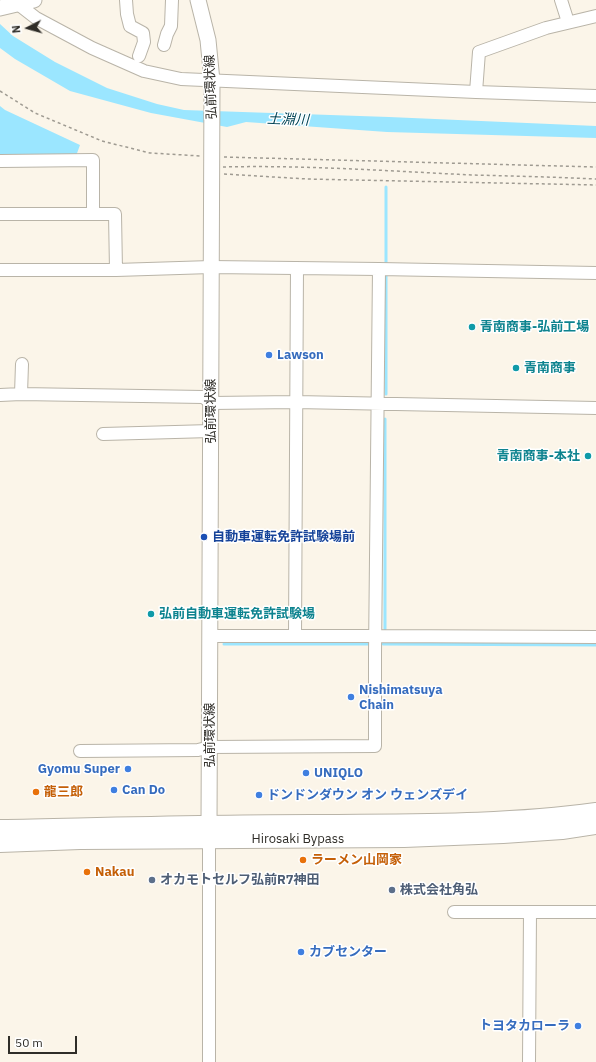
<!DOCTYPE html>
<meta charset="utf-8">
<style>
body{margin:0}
#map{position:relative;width:596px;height:1062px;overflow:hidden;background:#fbf5e9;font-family:"IBM Plex Sans",sans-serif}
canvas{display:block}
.north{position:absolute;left:8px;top:8px;width:40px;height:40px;-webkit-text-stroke:3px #fff;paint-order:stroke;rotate:264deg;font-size:11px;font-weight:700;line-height:16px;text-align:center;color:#2f2d28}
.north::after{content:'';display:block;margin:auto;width:14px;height:18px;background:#2f2d28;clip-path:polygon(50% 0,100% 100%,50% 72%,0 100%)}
.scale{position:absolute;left:8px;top:1036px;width:69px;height:18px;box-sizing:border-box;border:2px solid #2f2d28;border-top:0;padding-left:5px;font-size:12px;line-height:14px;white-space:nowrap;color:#2f2d28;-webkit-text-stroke:3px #fff;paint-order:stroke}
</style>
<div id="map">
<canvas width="596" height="1062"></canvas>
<div class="north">N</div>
<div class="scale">50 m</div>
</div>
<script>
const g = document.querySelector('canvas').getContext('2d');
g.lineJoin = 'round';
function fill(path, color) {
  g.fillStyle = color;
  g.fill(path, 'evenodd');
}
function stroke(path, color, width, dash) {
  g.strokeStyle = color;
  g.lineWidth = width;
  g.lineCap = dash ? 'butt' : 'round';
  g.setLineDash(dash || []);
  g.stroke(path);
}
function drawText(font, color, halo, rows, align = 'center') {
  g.font = font + ' "IBM Plex Sans","Noto Sans JP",sans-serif';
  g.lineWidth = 3;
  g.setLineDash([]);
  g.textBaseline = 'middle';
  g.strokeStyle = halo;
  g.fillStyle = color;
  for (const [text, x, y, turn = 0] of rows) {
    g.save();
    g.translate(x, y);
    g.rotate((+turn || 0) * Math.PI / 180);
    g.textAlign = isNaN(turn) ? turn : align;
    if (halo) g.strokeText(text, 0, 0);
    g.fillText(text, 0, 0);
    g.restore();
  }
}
const water = new Path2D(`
 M 0,24 L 13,36 L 55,62 L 107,88 L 157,104 L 184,110 L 389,117 L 596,126 L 596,138 L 387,132 L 246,122 L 227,127 L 151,113 L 70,91 L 15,59 L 0,48 Z
 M 0,106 L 5,110 L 80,145 L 76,156 L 0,155 Z`);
const stream = new Path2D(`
 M 386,187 L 386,264
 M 386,394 L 386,275
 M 385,629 L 385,419
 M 224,644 L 369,644
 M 383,644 L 596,645`);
const path = new Path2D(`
 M 0,91 L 35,113 L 102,141 L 150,153 L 201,156
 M 224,157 L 596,167
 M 223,167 C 306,165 389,171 472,175 C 513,176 555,177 596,179
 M 224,174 L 307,179 L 596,185`);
const minor = new Path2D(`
 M 126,0 L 127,14 L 130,26 L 143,33 L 144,42 L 139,56
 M 561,0 L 568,22
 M 18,4 L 36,18 L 92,48 L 144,71 L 181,79 L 476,92 L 596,96
 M 164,45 L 167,34 L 171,26 L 172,0
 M 476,92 L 479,52 L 546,28 L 596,16
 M 0,161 L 93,160 L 93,214
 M 0,214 L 115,214 L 116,270
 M 0,270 L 116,270 L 211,267 L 379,269 L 596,273
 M 21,394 L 22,364
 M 0,395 L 21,394 L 203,397 L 211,403 L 296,402 L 596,408
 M 103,434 L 211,431
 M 210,636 L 376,636 L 596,637
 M 295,636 L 297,268
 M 80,751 L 198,750 L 210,747 L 375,746 L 375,653 L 379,269
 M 454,912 L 596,912
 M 209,1062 L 209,833
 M 529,1062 L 530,912`);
const major = new Path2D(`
 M 198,0 L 208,40 L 212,81 L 209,824
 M 0,8 L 34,0`);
const highway = new Path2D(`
 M 0,829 C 104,827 208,824 312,824 C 407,823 502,825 596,812
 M 0,843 L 80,840 L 404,838 L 503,834 L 562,830 L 596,825`);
const markers = [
 [472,327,4,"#0f9aa8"],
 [269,355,4,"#3f7fe0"],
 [516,368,4,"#0f9aa8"],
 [588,456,4,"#0f9aa8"],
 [204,537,4,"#1a4fb4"],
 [151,614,4,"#0f9aa8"],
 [351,697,4,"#3f7fe0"],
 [128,769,4,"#3f7fe0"],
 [306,773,4,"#3f7fe0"],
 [114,790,4,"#3f7fe0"],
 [36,792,4,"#e8710a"],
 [259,795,4,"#3f7fe0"],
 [303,860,4,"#e8710a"],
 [87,872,4,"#e8710a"],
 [152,880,4,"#5c6f8a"],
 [392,890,4,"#5c6f8a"],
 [301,952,4,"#3f7fe0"],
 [578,1026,4,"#3f7fe0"]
];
const streetNames = [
 ["弘前環状線",211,87,-92],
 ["弘前環状線",211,411,-90],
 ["弘前環状線",210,735,-90],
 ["Hirosaki Bypass",298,839]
];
const cultureNames = [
 ["青南商事-弘前工場",480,327],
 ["青南商事",524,368],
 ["青南商事-本社",580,456,"right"],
 ["弘前自動車運転免許試験場",159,614]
];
const shopNames = [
 ["Lawson",277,355],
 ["Nishimatsuya",359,690],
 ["Chain",359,705],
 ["Gyomu Super",120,769,"right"],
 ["UNIQLO",314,773],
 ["Can Do",122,790],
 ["ドンドンダウン オン ウェンズデイ",267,795],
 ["カブセンター",309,952],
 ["トヨタカローラ",570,1026,"right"]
];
const transitNames = [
 ["自動車運転免許試験場前",212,537]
];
const foodNames = [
 ["龍三郎",44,792],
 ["ラーメン山岡家",311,860],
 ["Nakau",95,872]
];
const serviceNames = [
 ["オカモトセルフ弘前R7神田",160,880],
 ["株式会社角弘",400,890]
];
const waterNames = [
 ["土淵川",288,120,2]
];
fill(water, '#9be6ff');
stroke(stream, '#9be6ff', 3);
stroke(minor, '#b9b4a8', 14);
stroke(major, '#b9b4a8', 17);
stroke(highway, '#b9b4a8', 20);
stroke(path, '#9f9b92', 1.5, [3, 3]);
stroke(minor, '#fff', 12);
stroke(major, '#fff', 15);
stroke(highway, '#fff', 18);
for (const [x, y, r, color] of markers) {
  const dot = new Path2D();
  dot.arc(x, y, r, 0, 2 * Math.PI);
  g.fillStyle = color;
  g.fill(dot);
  stroke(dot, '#fff', 1.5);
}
drawText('13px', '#2f2d28', '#fff', streetNames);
drawText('bold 13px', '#0d838f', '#fff', cultureNames, 'left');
drawText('bold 13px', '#366cbe', '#fff', shopNames, 'left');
drawText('bold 13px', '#164399', '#fff', transitNames, 'left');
drawText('bold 13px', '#c56008', '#fff', foodNames, 'left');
drawText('bold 13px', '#4e5e75', '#fff', serviceNames, 'left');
drawText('italic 14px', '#004456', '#fff', waterNames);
</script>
